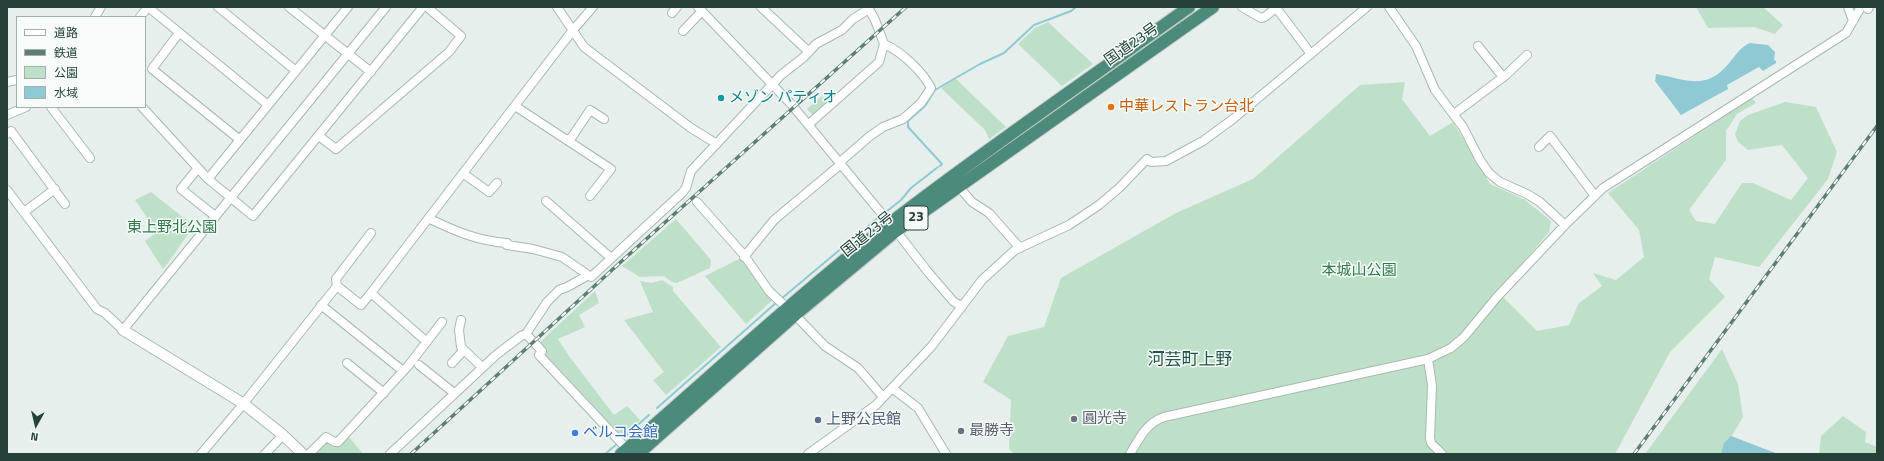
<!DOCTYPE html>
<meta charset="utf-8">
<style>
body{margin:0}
#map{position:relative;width:1884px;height:461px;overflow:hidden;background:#e6efeb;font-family:"Titillium Web","Noto Sans JP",sans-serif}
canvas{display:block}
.frame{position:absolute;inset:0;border:8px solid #24423a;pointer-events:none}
.legend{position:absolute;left:16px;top:16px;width:130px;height:92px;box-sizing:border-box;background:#f7fbf9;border:1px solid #a3b1ad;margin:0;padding:5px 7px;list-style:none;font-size:12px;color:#24423a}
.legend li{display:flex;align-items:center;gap:8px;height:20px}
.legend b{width:20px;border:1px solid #a3b1ad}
.north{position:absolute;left:16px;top:405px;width:40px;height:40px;-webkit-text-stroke:3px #f7fbf9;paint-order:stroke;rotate:188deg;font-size:11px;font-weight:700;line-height:16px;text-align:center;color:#24423a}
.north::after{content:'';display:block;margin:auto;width:14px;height:18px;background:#24423a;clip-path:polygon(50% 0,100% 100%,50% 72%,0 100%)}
</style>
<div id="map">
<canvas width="1884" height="461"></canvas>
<div class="frame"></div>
<ul class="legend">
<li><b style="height:5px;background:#fff"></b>道路</li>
<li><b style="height:5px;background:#5f7d75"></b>鉄道</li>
<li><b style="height:11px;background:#bfe0c8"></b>公園</li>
<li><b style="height:11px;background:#8ec9d4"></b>水域</li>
</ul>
<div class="north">N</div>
</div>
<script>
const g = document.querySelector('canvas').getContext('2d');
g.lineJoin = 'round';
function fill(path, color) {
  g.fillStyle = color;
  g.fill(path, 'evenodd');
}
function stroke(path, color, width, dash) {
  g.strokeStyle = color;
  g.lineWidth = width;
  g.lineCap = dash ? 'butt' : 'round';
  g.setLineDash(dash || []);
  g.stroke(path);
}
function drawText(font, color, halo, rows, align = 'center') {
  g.font = font + ' "Titillium Web","Noto Sans JP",sans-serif';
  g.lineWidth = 3;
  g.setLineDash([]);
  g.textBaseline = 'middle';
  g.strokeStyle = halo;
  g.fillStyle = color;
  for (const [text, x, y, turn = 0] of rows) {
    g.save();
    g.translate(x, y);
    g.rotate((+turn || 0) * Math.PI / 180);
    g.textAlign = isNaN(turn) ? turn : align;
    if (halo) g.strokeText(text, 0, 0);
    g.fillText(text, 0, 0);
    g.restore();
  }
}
const green = new Path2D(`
 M 1696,7 L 1763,7 L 1783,25 L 1775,34 L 1754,27 L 1708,28 Z
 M 1048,22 L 1093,64 L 1062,86 L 1018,44 L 1035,28 Z
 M 956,79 L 1006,127 L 989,139 L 985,130 L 941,88 Z
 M 1405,82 L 1402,99 L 1430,136 L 1453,122 L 1490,184 L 1525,200 L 1551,221 L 1549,232 L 1498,292 L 1537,331 L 1569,325 L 1579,303 L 1602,286 L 1593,273 L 1616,280 L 1644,257 L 1639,230 L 1608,193 L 1752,98 L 1756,103 L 1737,114 L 1726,131 L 1726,160 L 1689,210 L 1696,221 L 1715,224 L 1742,183 L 1753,183 L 1791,200 L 1808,178 L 1782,145 L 1748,150 L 1738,142 L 1735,134 L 1740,121 L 1748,115 L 1785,102 L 1816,107 L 1837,152 L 1828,179 L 1759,267 L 1715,257 L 1709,279 L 1725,297 L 1670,352 L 1615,454 L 1015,454 L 1009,449 L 1011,400 L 983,382 L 1008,336 L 1044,327 L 1061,278 L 1176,213 L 1253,179 L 1360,85 Z
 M 822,96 L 830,104 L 815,118 L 807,109 Z
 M 151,192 L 194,226 C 183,240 175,255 163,269 L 145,241 L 157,232 L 135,200 Z
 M 676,219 L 711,260 L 710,268 L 677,283 L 672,282 L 664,276 L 640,277 L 622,266 Z
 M 743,257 L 775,298 L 746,324 L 705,276 Z
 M 662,280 L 673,287 L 673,291 L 721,347 L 666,395 L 653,380 L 664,372 L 624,320 L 653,312 L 640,281 L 652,283 Z
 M 595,291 L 599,303 L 579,315 L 585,327 L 558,339 L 569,356 L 614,415 L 627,406 L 640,420 L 622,435 L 620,434 L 543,352 L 540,342 Z
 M 1722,349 L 1738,384 L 1743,417 L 1721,454 L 1645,454 Z
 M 1843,416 L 1866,432 L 1865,442 L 1877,447 L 1877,454 L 1819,454 L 1821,436 Z
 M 346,437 L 349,437 L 363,454 L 313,454 L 325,440 L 338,446 Z`);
const water = new Path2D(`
 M 1750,43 L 1768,45 L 1775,52 L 1774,60 L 1776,61 L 1776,63 L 1763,71 L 1759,67 L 1727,85 L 1728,89 L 1681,115 L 1655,81 L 1656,74 C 1688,80 1707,91 1730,62 C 1736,55 1740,47 1750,43 Z
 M 1731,436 L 1778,454 L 1721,454 L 1724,443 Z`);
const stream = new Path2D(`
 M 940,166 L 942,164 L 908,127 L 908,121 L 925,106 L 935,90 L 980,64 L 1004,53 L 1034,25 L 1071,11 L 1076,7
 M 886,212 L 901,200 L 911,188 L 938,167
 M 781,299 L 879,217
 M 657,408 L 777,302
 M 624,437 L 649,415
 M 605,454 L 617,444`);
const minor = new Path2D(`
 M 148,7 L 268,105
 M 218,7 L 296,71
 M 289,7 L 371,72
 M 557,7 L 584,47 L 691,128 L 717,144
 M 698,7 L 791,104 L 896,231 L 928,272 L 953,301 L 962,307
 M 761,7 L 809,52
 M 1242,7 L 1261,18 C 1268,17 1271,9 1277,9 L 1311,54
 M 1389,7 L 1416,46 L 1435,90 L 1463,127 L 1480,160 L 1489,173 L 1500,182 L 1527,194 L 1540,202 L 1565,225
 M 1848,7 L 1853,21
 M 1868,9 L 1869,7
 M 672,13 L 677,7
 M 95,17 L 101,7
 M 140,17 L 148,7
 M 683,31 L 702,11
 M 179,33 L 152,69 L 240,140
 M 1478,46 L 1503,77
 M 7,82 L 17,80
 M 515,106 L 611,169 L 590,196
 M 51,107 L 90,158
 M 142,107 L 208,179 L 253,216 L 423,7
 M 1454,114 L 1506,75 L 1527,55
 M 7,115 L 26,107
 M 809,124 L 879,62 L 884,44 L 875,20 L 869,9
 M 7,134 L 11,131 L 65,204
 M 319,136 L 336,149 L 449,52 L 461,36 L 427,7
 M 568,140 L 572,137 L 590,110 L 604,119
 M 1539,147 L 1550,136 L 1595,196
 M 840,162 L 870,136 L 883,127 L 903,119 L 921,103 L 931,88 C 923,72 901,51 884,44
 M 198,168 L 181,189 L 215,216
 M 464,174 L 489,192 L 497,183
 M 208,179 L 348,7
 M 959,187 L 972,202 L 989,213 L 1020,248
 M 7,190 L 97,309 L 105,313 L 123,330 L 386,7
 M 546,201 L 611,258
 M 697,202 L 744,255 L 769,291 L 787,308
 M 24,212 L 55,189
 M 430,219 C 455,231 478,241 507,243 L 507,245 L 533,249 L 562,257 L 591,277 L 682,193 L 686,188 L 691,171 L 781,75 L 804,57 L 816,44 L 842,30 L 853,19 L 869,9 L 868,7
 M 744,257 L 774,220 L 841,164
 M 587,276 L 567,287 L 559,290 L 547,302 L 526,334 L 542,351 L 539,355 L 627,449
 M 337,286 L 336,279 L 371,233
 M 371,293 L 427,342
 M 321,305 L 403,371
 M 795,315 L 825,346 L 858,368 L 883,397
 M 461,320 L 459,330 L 461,347 L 482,367
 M 1428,359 L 1432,385 L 1430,438 L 1431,443 L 1442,454
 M 347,363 L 384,393
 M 452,363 L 464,350
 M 419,365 L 454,393
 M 892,388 L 918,408 L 946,454
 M 201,454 L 240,408 L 337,286 L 361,305 L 371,293 L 573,30 L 593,7
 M 265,454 L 283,435
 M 309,454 L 326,437 L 335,442 L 338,442 L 408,366 L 442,322
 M 390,454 L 496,355 L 521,336 L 526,334
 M 808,454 L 876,405 L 931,347 L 982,280 L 1015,250 L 1069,225 L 1099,205 L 1119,188 L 1147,159 L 1151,162 L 1166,161 L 1203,141 L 1233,119 L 1367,7
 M 1130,454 C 1139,439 1146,423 1164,417 L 1428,359 L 1451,348 L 1464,337 L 1497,297 L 1565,225 L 1603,188 L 1846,33 L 1861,7`);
const tertiary = new Path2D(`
 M 123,330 L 244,404 L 283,435 L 303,454`);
const trunk = new Path2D(`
 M 621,454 C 710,377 796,297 889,224 C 986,149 1089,79 1189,7
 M 638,454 L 795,315 L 896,231 L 1213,7`);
const rail = new Path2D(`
 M 411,454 L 624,259 L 906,7
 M 1634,454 L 1877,126`);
const markers = [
 [721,98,4,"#0f9aa8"],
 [1111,107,4,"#e8710a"],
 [1074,419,4,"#6b7280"],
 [818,420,4,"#5c6f8a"],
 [961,431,4,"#6b7280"],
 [575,433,4,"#3f7fe0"]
];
const shields = [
 [916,218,24]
];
const shieldNames = [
 ["23",916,218]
];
const streetNames = [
 ["国道23号",1132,45,-35],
 ["国道23号",868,235,-39]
];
const cultureNames = [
 ["メゾン パティオ",729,98]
];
const foodNames = [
 ["中華レストラン台北",1119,107]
];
const parkNames = [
 ["東上野北公園",172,228],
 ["本城山公園",1359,271]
];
const worshipNames = [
 ["圓光寺",1082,419],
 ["最勝寺",969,431]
];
const serviceNames = [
 ["上野公民館",826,420]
];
const shopNames = [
 ["ベルコ会館",583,433]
];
const quarterNames = [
 ["河芸町上野",1190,361]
];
fill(green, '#bfe0c8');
fill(water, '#8ec9d4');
stroke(stream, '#8ec9d4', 2);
stroke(minor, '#a8b8b2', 10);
stroke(tertiary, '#a8b8b2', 12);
stroke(trunk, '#c2cac8', 14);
stroke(minor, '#fff', 8);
stroke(tertiary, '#fff', 10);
stroke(trunk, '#4c8a7c', 12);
stroke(rail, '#5f7d75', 3.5);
stroke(rail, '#f7fbf9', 2, [6]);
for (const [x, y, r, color] of markers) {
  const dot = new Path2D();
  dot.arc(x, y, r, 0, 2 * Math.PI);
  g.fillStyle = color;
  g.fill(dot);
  stroke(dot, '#f7fbf9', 1.5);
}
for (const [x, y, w] of shields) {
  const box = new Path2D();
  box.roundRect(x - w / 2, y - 12, w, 24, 3);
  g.fillStyle = '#f7fbf9';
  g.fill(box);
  stroke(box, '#24423a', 1);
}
drawText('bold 14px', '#24423a', null, shieldNames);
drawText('15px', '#24423a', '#f7fbf9', streetNames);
drawText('15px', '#0d838f', '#f7fbf9', cultureNames, 'left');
drawText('15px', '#c56008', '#f7fbf9', foodNames, 'left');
drawText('15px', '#2d7a4b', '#f7fbf9', parkNames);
drawText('15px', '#5b616d', '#f7fbf9', worshipNames, 'left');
drawText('15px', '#4e5e75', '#f7fbf9', serviceNames, 'left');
drawText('15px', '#366cbe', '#f7fbf9', shopNames, 'left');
drawText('17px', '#1f5548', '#f7fbf9', quarterNames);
</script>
